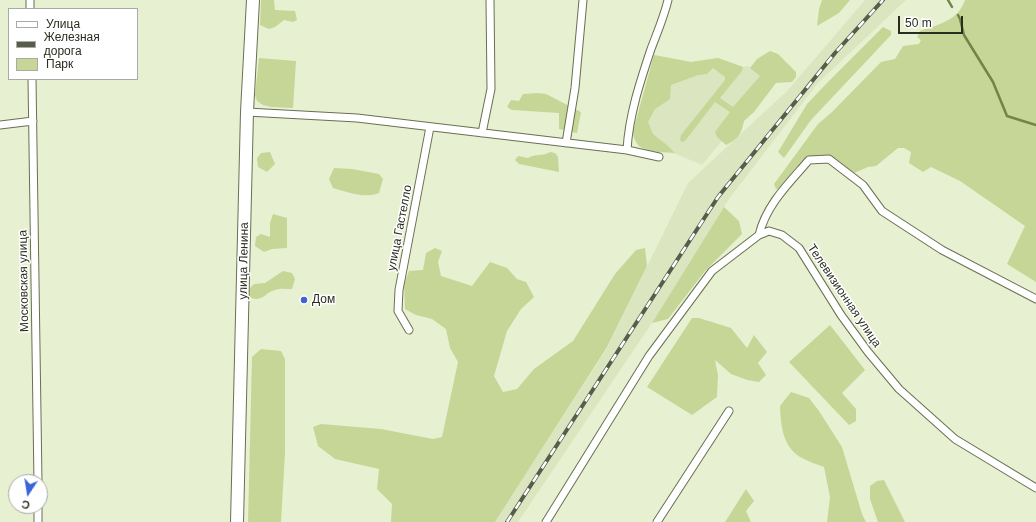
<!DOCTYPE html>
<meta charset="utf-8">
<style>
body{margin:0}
#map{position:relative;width:1036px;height:522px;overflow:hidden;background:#e7f1d1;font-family:Arial,sans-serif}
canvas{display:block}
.legend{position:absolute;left:8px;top:8px;width:130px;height:72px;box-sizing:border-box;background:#fff;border:1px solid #a9aba6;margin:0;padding:5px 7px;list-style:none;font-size:12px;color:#292c20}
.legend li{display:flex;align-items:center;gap:8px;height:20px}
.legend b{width:20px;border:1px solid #a9aba6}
.north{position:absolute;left:8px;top:474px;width:40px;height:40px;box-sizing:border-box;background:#fff;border:1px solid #a9aba6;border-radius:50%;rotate:192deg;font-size:11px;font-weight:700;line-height:16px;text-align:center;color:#292c20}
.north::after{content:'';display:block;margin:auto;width:14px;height:18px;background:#3965d5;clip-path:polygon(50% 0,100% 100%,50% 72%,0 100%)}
.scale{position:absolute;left:898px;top:16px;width:65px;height:18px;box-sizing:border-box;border:2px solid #292c20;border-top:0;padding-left:5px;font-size:12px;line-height:14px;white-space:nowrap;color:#292c20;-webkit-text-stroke:3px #fff;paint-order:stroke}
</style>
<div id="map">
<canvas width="1036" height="522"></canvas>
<ul class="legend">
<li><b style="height:5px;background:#fff"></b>Улица</li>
<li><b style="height:5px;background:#575c4b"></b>Железная дорога</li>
<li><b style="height:11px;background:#c5d697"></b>Парк</li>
</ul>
<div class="north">С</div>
<div class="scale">50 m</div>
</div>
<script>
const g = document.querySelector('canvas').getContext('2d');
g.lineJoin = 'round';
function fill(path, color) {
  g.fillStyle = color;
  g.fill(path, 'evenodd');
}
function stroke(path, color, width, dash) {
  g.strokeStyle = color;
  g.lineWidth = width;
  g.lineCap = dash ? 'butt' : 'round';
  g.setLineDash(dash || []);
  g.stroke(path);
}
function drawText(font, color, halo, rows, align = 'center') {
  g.font = font + ' Arial,sans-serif';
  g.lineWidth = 3;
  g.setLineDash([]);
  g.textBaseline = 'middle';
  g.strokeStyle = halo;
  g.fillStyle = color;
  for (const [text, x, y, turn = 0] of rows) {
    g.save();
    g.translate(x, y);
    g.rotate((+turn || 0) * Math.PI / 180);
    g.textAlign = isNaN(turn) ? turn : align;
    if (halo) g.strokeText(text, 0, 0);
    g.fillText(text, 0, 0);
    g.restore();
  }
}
const built = new Path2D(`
 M 865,0 L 906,0 L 818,83 L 729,199 L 652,323 L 518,522 L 495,522 L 607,348 L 688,183 L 787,91 Z
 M 654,55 L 691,62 L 718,58 L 743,67 L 748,66 L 773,79 L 702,165 L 676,154 L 639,147 L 635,140 L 641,107 Z`);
const green = new Path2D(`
 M 261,0 L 274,0 L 275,10 L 295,11 L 297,20 L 293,22 L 284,20 L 275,27 L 269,29 L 260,25 Z
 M 822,0 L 850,0 L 839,13 L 817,26 L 819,9 Z
 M 965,0 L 1036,0 L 1036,282 L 1007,264 L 1025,226 L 960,181 L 931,167 L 923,172 L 909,163 L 911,152 L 904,148 L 898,148 L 876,166 L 868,167 L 854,173 L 827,155 L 809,158 L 781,190 L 776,189 L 774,184 L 818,124 L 832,112 L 881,62 L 895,59 L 903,46 L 919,44 L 921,40 L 917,37 L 920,31 C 939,24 958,21 965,0 Z
 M 883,27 L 891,31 L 891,35 L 811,120 L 784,158 L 778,152 L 807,104 L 827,83 Z
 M 770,51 L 778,54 L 796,72 L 796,77 L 792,82 L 776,83 L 754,112 L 744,121 C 741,135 738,139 726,145 L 717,137 L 715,132 L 730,112 L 715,102 L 685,141 L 682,142 L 680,140 L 681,135 L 725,80 L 725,77 L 713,68 L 707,74 L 698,75 L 671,85 L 670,99 L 655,109 L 648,122 L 653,134 L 668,146 L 675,153 C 663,152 640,153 635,140 C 634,138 633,134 633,131 L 654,55 L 691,62 L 718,58 L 743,67 L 742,71 L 720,98 L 733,107 L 760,76 L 750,68 L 757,59 Z
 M 259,58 L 296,61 L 293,108 L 271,107 L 263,105 L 257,101 L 255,95 Z
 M 538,93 L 546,94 L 581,112 L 577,133 L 559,129 L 559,113 L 512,110 L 507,107 L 511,100 L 519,101 L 523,94 Z
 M 270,152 L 275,164 L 267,172 L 258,167 L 257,158 L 261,153 Z
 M 550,152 L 555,153 L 558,157 L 559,172 L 519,164 L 515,160 L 518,156 L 528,158 C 536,153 542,157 550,152 Z
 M 334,168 L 352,169 L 379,174 L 383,179 L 379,193 C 365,199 347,192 333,188 L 329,179 Z
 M 724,207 L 739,221 L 742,234 L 705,271 L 668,319 L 652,323 Z
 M 273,214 L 287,218 L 287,248 L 272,249 L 264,252 L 255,246 L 256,237 L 261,234 L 270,237 L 270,223 Z
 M 435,248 L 442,251 L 438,262 L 441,276 L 472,286 L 490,262 L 507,268 L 517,279 L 526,282 L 534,297 L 521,309 L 507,331 L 494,376 L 503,392 L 517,389 L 534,369 L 573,341 L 615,274 L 636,250 L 645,248 L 647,266 L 607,347 L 495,522 L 391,522 L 392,504 L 377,489 L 379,469 L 335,459 L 318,446 L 313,427 L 321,424 L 381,429 L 433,439 L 442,437 L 458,362 L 450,348 L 446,329 L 432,319 L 416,315 L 405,309 L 404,284 L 409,271 L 423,270 L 426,253 Z
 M 283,271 L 292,273 L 295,279 L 292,289 C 287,289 280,288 275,290 C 264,293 263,303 249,297 L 249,289 L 254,284 L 265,283 Z
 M 692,318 L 699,318 L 731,328 L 747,348 L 754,335 L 767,352 L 758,363 L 766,375 L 759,382 L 747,380 L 731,374 L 715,360 L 718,375 L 717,397 L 692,415 L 647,387 Z
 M 830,325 L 865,370 L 842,393 L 856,409 L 856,421 L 849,425 L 789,362 Z
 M 261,349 L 281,351 L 285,359 L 285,453 L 281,522 L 248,522 L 252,357 Z
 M 791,392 L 809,398 L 819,411 L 842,447 L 862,514 L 866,522 L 827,522 L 830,497 L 824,467 C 816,464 807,461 800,457 C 782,445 781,425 780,406 Z
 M 884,480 L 905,522 L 878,522 L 870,499 L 870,486 L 877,481 Z
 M 746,489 L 754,501 L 746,511 L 751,522 L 725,522 Z`);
const stream = new Path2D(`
 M 948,0 L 952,7
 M 958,15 L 960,19 L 964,35 L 993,82 L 1007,116 L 1036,125`);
const minor = new Path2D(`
 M 30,0 L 30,9
 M 32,79 L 38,482
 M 247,112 L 357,118 L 627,150 L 659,157
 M 0,125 L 33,121
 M 482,133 L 491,89 L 490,0
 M 566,143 L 575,88 L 583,0
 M 627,150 C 629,115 640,82 651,49 C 657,33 664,17 668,0
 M 759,235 C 766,205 789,183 809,160 L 829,159 L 863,185 L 882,211 L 942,250 L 1036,299
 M 409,330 L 398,311 L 399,290 L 430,127
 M 38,506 L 38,522
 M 546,522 L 649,356 L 712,271 L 759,235 L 769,231 L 782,235 L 799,248 L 841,315 L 868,352 L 899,389 L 955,439 L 1036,488
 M 657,522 L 729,411`);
const primary = new Path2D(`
 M 237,522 L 247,112 L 253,0`);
const rail = new Path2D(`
 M 507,522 L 718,197 L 835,53 L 883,0`);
const markers = [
 [304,300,4,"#3965d5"]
];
const streetNames = [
 ["улица Гастелло",400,228,-79],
 ["улица Ленина",244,261,-89],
 ["Московская улица",24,281,-91],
 ["Телевизионная улица",844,296,56]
];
const poiNames = [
 ["Дом",312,300]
];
fill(built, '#dbe6c0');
fill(green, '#c5d697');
stroke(stream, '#748346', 2.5);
stroke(minor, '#687054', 9);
stroke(primary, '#687054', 14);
stroke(minor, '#fff', 7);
stroke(primary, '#fff', 12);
stroke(rail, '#575c4b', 4);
stroke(rail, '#fff', 2.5, [8]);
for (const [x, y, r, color] of markers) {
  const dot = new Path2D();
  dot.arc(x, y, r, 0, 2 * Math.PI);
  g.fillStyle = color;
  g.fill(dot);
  stroke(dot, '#fff', 1.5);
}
drawText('12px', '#292c20', '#fff', streetNames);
drawText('12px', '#292c20', '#fff', poiNames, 'left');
</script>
